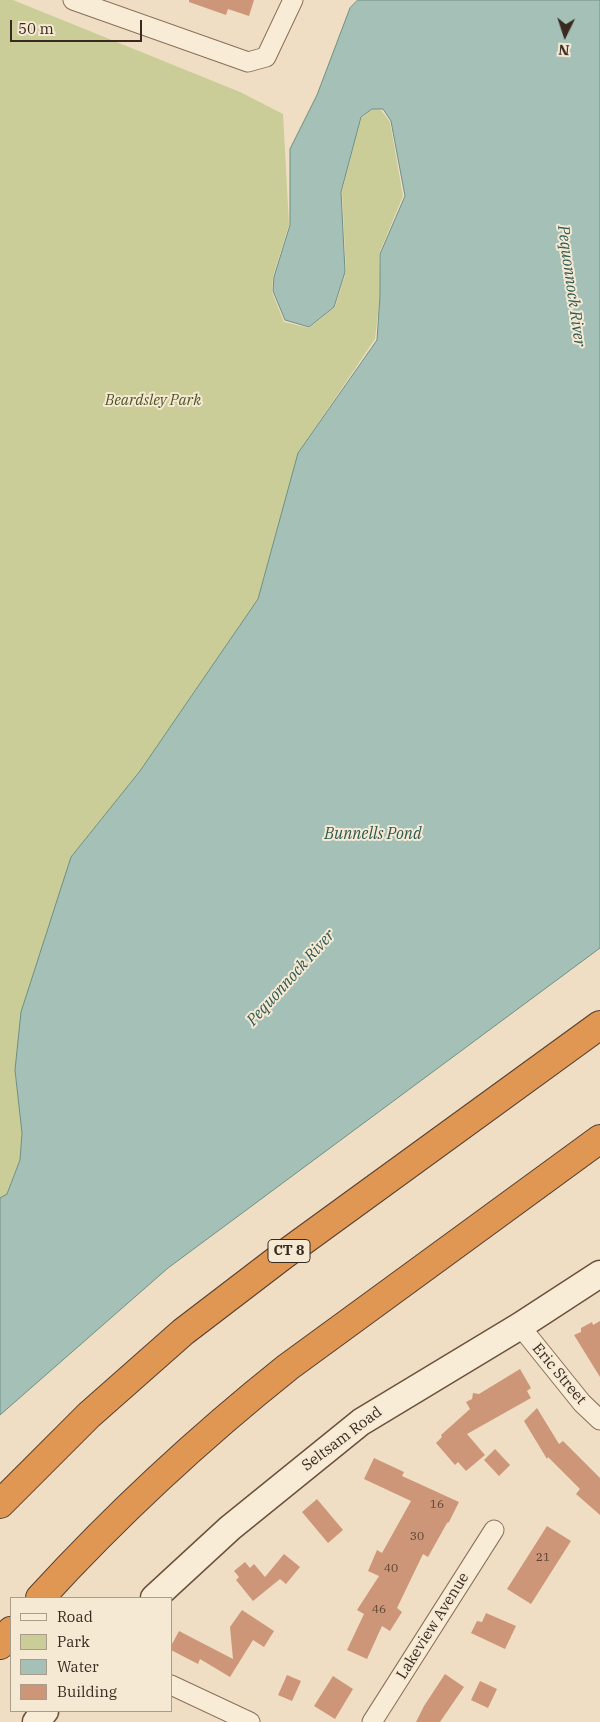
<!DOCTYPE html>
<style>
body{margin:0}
#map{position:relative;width:600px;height:1722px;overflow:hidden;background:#efdec3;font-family:"IBM Plex Serif",serif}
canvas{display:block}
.legend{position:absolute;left:10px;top:1597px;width:162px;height:115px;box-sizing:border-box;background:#f6e9d3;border:1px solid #aa9c8b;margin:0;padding:6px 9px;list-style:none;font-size:15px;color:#39291e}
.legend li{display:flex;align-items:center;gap:10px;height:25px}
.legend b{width:25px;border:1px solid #aa9c8b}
.north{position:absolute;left:540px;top:10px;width:50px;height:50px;-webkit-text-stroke:4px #f6e9d3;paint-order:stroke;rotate:184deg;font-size:14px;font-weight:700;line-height:20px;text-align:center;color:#39291e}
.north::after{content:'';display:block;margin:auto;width:18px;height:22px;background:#39291e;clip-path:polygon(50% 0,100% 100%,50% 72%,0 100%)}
.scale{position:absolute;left:10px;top:20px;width:132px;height:22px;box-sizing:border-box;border:2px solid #39291e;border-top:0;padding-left:6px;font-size:15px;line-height:18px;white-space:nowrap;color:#39291e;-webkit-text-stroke:4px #f6e9d3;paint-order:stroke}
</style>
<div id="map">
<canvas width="600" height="1722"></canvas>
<ul class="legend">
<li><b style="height:6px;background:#f9ecd6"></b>Road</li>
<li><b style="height:14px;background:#cacd97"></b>Park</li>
<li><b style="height:14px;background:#a5c1b7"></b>Water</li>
<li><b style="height:14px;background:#cd9678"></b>Building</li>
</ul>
<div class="north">N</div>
<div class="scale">50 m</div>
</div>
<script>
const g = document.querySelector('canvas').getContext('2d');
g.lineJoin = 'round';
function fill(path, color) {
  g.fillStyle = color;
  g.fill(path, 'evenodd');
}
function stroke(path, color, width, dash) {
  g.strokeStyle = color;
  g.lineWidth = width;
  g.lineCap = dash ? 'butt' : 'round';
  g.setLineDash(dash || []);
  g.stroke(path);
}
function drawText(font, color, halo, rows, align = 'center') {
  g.font = font + ' "IBM Plex Serif",serif';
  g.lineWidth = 4;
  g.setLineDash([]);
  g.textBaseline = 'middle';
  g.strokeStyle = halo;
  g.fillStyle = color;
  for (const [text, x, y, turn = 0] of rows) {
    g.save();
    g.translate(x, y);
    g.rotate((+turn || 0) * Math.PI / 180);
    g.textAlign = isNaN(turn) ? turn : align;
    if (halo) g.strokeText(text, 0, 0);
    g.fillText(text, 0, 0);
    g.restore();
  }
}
const green = new Path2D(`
 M 0,0 L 13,0 L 240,92 L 283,114 L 289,225 L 273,277 L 272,292 L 284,322 L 309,328 L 335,307 L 346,272 L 342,191 L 361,118 L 373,109 L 381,110 L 390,122 L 403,196 L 379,254 L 380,296 L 375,339 L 298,453 L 258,599 L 140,771 L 71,857 L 15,1070 L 22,1133 L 20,1160 L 7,1194 L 0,1198 Z`);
const water = new Path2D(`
 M 358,0 L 600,0 L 600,948 L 168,1268 L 0,1415 L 0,1198 L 7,1194 L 20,1160 L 22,1133 L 15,1070 L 21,1012 L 71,857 L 140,771 L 258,599 L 298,453 L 377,340 L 380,296 L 380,254 L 405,196 L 391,121 L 383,109 L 372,109 L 361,117 L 341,192 L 345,272 L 334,307 L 309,327 L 285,320 L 273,291 L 274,277 L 290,225 L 290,149 L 317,95 L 350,8 Z`);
const building = new Path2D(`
 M 189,0 L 254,0 L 249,16 L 228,9 L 226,15 L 189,2 Z
 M 600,1321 L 600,1377 L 574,1335 L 581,1332 L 581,1328 L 592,1322 L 593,1325 Z
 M 520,1369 L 531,1388 L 527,1391 L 531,1398 L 467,1434 L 485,1455 L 466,1471 L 458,1462 L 455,1465 L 436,1443 L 442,1437 L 441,1435 L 470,1409 L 466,1402 L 472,1399 L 473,1393 L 479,1394 Z
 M 537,1408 L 559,1444 L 563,1441 L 600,1478 L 600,1515 L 576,1494 L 580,1489 L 548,1457 L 547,1459 L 524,1421 Z
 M 495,1449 L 510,1465 L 499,1476 L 484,1460 Z
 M 374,1458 L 404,1472 L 402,1476 L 459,1502 L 449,1522 L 447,1523 L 428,1557 L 423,1554 L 397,1608 L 402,1612 L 390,1631 L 382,1626 L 367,1659 L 347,1650 L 364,1614 L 357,1610 L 379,1576 L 368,1571 L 377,1550 L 382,1553 L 411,1501 L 364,1479 Z
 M 317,1499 L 343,1530 L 328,1543 L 302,1512 Z
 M 547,1526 L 571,1541 L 531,1604 L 507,1589 Z
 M 284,1554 L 300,1567 L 286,1584 L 280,1579 L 253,1601 L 236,1580 L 239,1577 L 234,1571 L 245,1562 L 250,1568 L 254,1564 L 265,1577 Z
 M 242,1610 L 274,1631 L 264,1647 L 253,1640 L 230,1677 L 200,1659 L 198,1664 L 171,1650 L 171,1646 L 179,1631 L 233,1659 L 230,1627 Z
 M 486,1613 L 516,1626 L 505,1649 L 471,1633 L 477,1621 L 482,1622 Z
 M 445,1674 L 464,1687 L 440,1722 L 416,1722 L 424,1706 Z
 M 287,1675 L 301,1681 L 292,1701 L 278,1695 Z
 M 333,1676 L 353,1689 L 335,1719 L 314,1706 Z
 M 480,1681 L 497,1689 L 488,1708 L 471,1700 Z`);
const minor = new Path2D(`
 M 73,0 L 248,62 L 266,57 L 293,0
 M 520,1326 L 582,1403 L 600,1420
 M 171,1685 L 250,1722
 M 372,1722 L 494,1530`);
const secondary = new Path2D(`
 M 154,1598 L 230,1528 L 361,1422 L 520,1326 L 600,1274
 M 36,1722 L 45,1711`);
const motorway = new Path2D(`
 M 0,1504 L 89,1415 L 183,1332 L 285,1254 L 600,1025
 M 40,1598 C 117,1514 199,1438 288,1367 L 600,1139
 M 0,1645 L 11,1631`);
const numberNames = [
 ["16",437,1505],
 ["30",417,1537],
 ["21",543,1558],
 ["40",391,1569],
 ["46",379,1610]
];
const shields = [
 [289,1251,42]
];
const shieldNames = [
 ["CT 8",289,1251]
];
const parkNames = [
 ["Beardsley Park",153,401]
];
const streetNames = [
 ["Eric Street",559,1374,50],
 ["Seltsam Road",342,1439,-37],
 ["Lakeview Avenue",433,1626,-58]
];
const waterNames = [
 ["Pequonnock River",571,286,82],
 ["Bunnells Pond",373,834],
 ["Pequonnock River",291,978,-48]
];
fill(green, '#cacd97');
fill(water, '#a5c1b7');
stroke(water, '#6c9084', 1);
fill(building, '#cd9678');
stroke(minor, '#896f5a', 21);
stroke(secondary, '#6b513d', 29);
stroke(motorway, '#573e2e', 30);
stroke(minor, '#f9ecd6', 19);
stroke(secondary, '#f9ecd6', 26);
stroke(motorway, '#df9753', 28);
drawText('12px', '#5e4434', null, numberNames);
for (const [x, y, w] of shields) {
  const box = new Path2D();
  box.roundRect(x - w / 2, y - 11.5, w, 23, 4);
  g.fillStyle = '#f6e9d3';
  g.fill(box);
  stroke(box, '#39291e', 1);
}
drawText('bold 14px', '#39291e', null, shieldNames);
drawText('italic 15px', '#4d5624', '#f6e9d3', parkNames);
drawText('15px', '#39291e', '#f6e9d3', streetNames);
drawText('italic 16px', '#2d5953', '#f6e9d3', waterNames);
</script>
